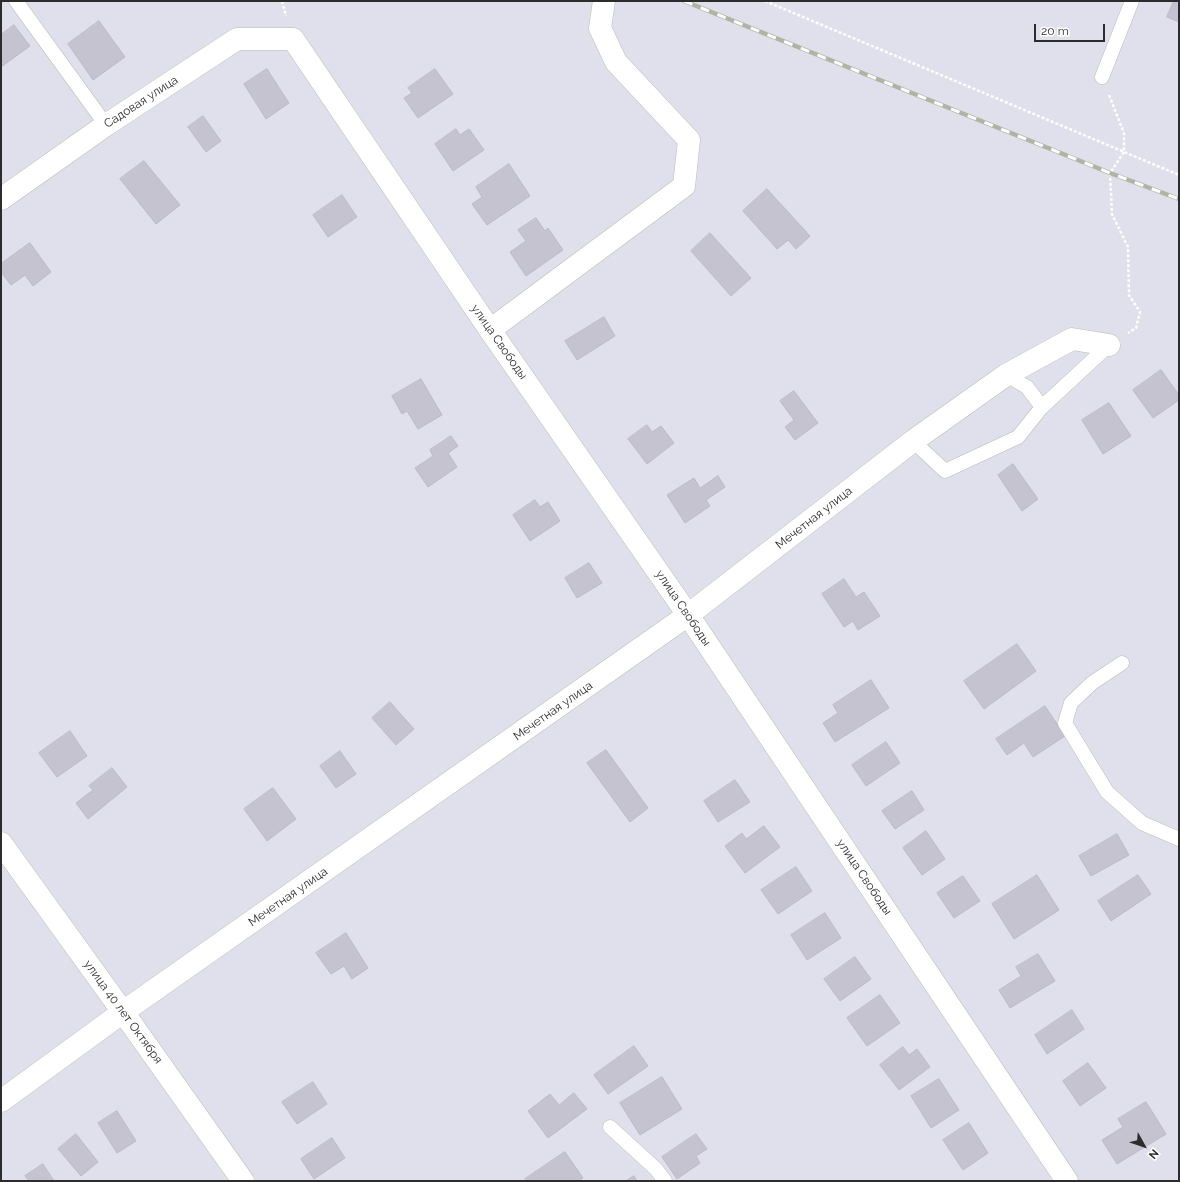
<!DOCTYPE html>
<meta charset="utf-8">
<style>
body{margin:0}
#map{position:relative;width:1180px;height:1182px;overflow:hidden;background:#e0dfec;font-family:Raleway,sans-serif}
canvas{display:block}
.frame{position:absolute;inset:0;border:2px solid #2c2c2c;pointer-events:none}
.north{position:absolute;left:1124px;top:1126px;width:40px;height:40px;-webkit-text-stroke:3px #fff;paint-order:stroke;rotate:130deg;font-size:11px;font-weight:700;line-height:16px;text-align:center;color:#2c2c2c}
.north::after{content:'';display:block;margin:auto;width:14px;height:18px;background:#2c2c2c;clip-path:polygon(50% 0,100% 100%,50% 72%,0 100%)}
.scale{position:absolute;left:1034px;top:24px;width:71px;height:18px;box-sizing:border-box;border:2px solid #2c2c2c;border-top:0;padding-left:5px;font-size:12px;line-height:14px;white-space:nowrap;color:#2c2c2c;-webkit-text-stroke:3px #fff;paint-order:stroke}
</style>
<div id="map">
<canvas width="1180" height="1182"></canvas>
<div class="frame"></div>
<div class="north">N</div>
<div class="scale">20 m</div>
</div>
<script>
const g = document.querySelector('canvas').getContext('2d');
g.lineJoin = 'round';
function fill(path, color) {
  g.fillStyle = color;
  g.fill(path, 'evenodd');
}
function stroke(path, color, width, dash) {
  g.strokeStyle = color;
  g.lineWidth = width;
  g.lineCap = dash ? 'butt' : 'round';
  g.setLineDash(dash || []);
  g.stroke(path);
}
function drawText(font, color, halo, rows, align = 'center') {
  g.font = font + ' Raleway,sans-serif';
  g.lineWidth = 3;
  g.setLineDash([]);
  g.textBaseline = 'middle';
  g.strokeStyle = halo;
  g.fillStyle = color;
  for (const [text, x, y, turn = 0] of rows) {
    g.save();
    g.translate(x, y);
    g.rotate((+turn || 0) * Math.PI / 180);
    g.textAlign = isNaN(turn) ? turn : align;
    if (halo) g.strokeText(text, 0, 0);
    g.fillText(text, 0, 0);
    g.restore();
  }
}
const building = new Path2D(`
 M 1174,1 L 1179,1 L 1179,22 L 1167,17 Z
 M 99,21 L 125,57 L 93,80 L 68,44 Z
 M 14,25 L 30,46 L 1,67 L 1,35 Z
 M 267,69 L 289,103 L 266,119 L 244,84 Z
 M 435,69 L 453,94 L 418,118 L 404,98 L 412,93 L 408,88 Z
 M 203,116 L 221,141 L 206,152 L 188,127 Z
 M 456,129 L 460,135 L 469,129 L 484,150 L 453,171 L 435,144 Z
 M 144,161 L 180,205 L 156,224 L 120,179 Z
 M 509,164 L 530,196 L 487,225 L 472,204 L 482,197 L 476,187 Z
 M 767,189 L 810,236 L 796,249 L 788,240 L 777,249 L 743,211 Z
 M 342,195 L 357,217 L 328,237 L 313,215 Z
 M 536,218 L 545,231 L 548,228 L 563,250 L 526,276 L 510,252 L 526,241 L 518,230 Z
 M 710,233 L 751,278 L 731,296 L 691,251 Z
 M 30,243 L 51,272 L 33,286 L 25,275 L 11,285 L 1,272 L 1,264 Z
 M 604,317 L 615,336 L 577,360 L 565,341 Z
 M 1161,370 L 1179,395 L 1179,400 L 1153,418 L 1133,390 Z
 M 421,379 L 442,415 L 418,429 L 407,411 L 402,414 L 392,396 Z
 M 794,391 L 818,423 L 795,440 L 785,427 L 794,420 L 780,401 Z
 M 1109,403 L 1131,436 L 1103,454 L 1082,420 Z
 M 647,425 L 652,432 L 661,426 L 674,443 L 647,464 L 628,439 Z
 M 451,436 L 458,446 L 448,453 L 457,467 L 428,487 L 415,468 L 433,456 L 430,450 Z
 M 1013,464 L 1038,499 L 1022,511 L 998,475 Z
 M 718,476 L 725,487 L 706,500 L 710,506 L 685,523 L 667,495 L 694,478 L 700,488 Z
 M 535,500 L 540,507 L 548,502 L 560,521 L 530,541 L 513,515 Z
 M 589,563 L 602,583 L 577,598 L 565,578 Z
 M 844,579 L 856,597 L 864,592 L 880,616 L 858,630 L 853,621 L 844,627 L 822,594 Z
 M 1017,644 L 1036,671 L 984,709 L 964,681 Z
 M 871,680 L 889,708 L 835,742 L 823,723 L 838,713 L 833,705 Z
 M 390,702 L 414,729 L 396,745 L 372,718 Z
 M 1045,706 L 1065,736 L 1033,757 L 1024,743 L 1007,755 L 996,739 Z
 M 70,731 L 87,756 L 57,777 L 39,753 Z
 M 886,742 L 900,763 L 866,786 L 852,765 Z
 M 606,750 L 648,808 L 630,822 L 587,763 Z
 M 340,751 L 356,774 L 336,788 L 320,766 Z
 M 112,768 L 127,787 L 88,819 L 76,803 L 93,790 L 89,786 Z
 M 735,780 L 750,802 L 718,822 L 704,801 Z
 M 273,788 L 296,819 L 267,841 L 244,809 Z
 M 912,791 L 924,810 L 895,829 L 882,811 Z
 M 764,826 L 780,847 L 745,873 L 725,846 L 742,833 L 746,839 Z
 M 926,831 L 945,859 L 922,875 L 903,848 Z
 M 1117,834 L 1129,855 L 1091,876 L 1079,856 Z
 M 796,867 L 812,891 L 778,914 L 761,890 Z
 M 1037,875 L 1059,910 L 1014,939 L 992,904 Z
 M 1138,875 L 1151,894 L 1111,921 L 1098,901 Z
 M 963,876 L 980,901 L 954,918 L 937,893 Z
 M 825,913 L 841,938 L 807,960 L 791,935 Z
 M 346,933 L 368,968 L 352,979 L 344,966 L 331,974 L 316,953 Z
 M 1038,954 L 1055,981 L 1010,1008 L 999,990 L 1021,976 L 1016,967 Z
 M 855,957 L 871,979 L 840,1001 L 824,979 Z
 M 880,995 L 900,1023 L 867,1046 L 847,1018 Z
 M 1072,1010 L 1084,1029 L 1047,1054 L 1035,1035 Z
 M 634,1046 L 648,1066 L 608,1094 L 594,1075 Z
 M 903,1047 L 909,1055 L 917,1049 L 930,1067 L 899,1090 L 880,1065 Z
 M 1088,1063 L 1106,1088 L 1080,1106 L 1063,1081 Z
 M 662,1077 L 682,1109 L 640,1135 L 620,1103 Z
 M 939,1079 L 959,1110 L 931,1128 L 911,1096 Z
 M 313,1082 L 327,1104 L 297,1124 L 282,1102 Z
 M 574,1093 L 587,1109 L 548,1138 L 528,1111 L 550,1094 L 559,1105 Z
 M 1146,1102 L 1166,1134 L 1117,1164 L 1102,1140 L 1123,1127 L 1118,1119 Z
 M 117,1111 L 136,1141 L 117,1153 L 98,1123 Z
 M 969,1123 L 988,1153 L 963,1170 L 943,1140 Z
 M 76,1134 L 98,1162 L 81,1176 L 58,1149 Z
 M 696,1134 L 707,1149 L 696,1156 L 700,1163 L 677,1179 L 662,1157 Z
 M 332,1138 L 345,1158 L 314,1179 L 301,1159 Z
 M 565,1152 L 583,1178 L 578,1181 L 527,1181 L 525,1179 Z
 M 43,1164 L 54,1181 L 29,1181 L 25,1176 Z
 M 634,1176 L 637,1181 L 626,1181 Z`);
const path = new Path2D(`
 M 282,1 L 286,16
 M 765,1 L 1179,175
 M 1109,95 L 1124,133 L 1124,152 L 1110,173 L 1112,214 L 1128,247 L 1129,295 L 1140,312 L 1136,328 L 1128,333`);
const service = new Path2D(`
 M 16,1 L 106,125
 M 1102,77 L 1132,1
 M 1006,375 L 1027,387 L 1042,407
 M 913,441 L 945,471 L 1018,437 L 1042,407 L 1109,345
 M 1122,663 L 1092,683 L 1071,703 L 1065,723 L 1107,792 L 1142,823 L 1179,839
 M 610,1127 L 656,1169 L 665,1181`);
const minor = new Path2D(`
 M 1,199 L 106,125 L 237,39 L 293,39 L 490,330 L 688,615 L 1067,1181
 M 490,330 L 684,186 L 689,140 L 616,62 L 600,28 L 604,1
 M 1,843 L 123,1012 L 243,1181
 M 1,1101 L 123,1012 L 688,615 L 913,441 L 1006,375 L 1072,339 L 1109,345`);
const rail = new Path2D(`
 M 684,1 L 1110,173 L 1179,199`);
const streetNames = [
 ["Садовая улица",141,102,-33],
 ["улица Свободы",499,342,55],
 ["Мечетная улица",814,518,-38],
 ["улица Свободы",683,608,56],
 ["Мечетная улица",553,711,-35],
 ["улица Свободы",864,877,56],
 ["Мечетная улица",288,897,-35],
 ["улица 40 лет Октября",123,1012,54]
];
fill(building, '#c5c3cf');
stroke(building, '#bbb9c8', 1);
stroke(service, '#babeb3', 15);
stroke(minor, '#babeb3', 23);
stroke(path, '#fff', 2.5, [3, 2]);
stroke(service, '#fff', 14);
stroke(minor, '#fff', 22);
stroke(rail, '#aeb5a2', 4.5);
stroke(rail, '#fff', 3, [9]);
drawText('12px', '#2c2c2c', '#fff', streetNames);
</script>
